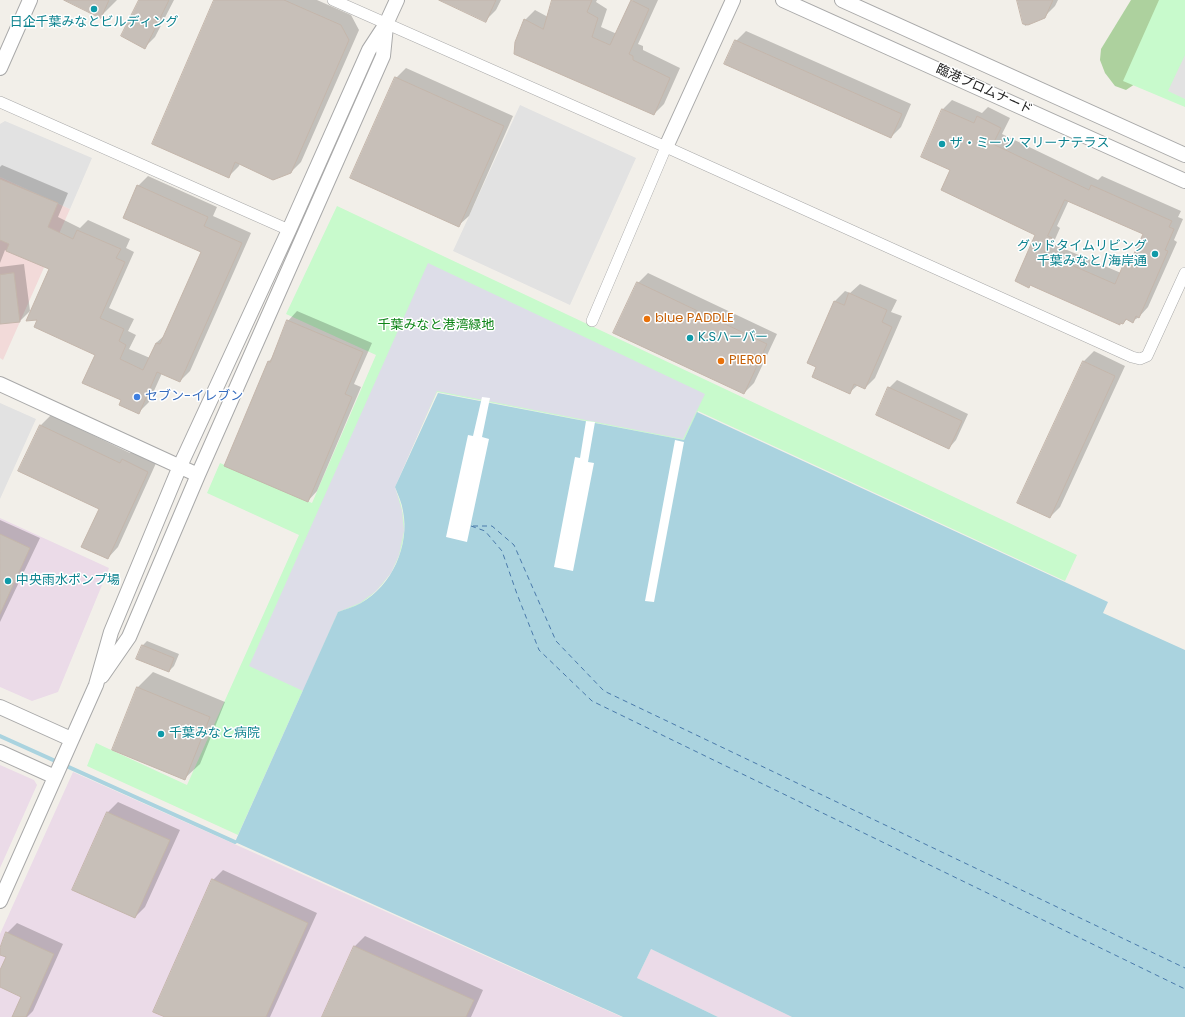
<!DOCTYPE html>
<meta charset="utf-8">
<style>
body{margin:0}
canvas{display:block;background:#f2efe9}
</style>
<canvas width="1185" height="1017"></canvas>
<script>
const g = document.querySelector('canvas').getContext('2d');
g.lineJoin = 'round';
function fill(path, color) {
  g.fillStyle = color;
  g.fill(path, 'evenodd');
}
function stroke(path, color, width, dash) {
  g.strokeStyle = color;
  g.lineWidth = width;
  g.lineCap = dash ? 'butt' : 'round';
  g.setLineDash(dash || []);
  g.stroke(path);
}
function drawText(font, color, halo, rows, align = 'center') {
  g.font = font + ' Poppins,"Noto Sans JP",sans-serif';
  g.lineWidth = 3;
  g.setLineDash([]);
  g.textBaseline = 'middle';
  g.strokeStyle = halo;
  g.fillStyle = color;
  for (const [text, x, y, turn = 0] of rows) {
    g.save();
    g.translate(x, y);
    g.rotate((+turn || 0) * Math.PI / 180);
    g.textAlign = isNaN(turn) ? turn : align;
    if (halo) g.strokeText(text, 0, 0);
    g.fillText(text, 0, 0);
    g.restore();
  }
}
const commercial = new Path2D(`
 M 0,177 L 70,209 L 3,360 L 0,358 Z`);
const industrial = new Path2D(`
 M 0,518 L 109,568 L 58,692 L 32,701 L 0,687 Z
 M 0,765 L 34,780 L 37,785 L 0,868 Z
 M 73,772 L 622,1017 L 0,1017 L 0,934 Z
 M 651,949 L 792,1017 L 718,1017 L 637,978 Z`);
const forest = new Path2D(`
 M 1131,0 L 1174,0 L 1135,84 L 1126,90 L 1115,86 L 1105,73 L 1100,60 L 1101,49 Z`);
const park = new Path2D(`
 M 1159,0 L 1185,0 L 1185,107 L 1123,81 Z
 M 337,206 L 1077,555 L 1065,581 L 698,411 L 684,440 L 437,392 L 394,487 C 397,494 401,502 402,510 C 411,545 391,584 361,603 C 354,607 346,609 338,612 L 238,835 L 87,766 L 96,743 L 187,785 L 299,535 L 207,493 L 220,463 L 312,503 L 376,355 L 286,314 Z`);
const parking = new Path2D(`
 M 1185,55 L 1185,99 L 1168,91 Z
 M 520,105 L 636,158 L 570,305 L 453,251 Z
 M 5,121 L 92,158 L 70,209 L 0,177 L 0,124 Z
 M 0,403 L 36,419 L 0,499 Z`);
const plaza = new Path2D(`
 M 428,263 L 705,394 L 683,439 L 437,391 L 395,487 L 402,511 L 404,531 L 399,555 L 391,573 L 376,591 L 360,603 L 338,612 L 303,691 L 249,666 Z`);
const water = new Path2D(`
 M 438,393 L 684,440 L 697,412 L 1108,602 L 1103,613 L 1185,650 L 1185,1017 L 792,1017 L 651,949 L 637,978 L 718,1017 L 623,1017 L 235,842 L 338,612 C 345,609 354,607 361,603 C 392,586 410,545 403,511 C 402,503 398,495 395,487 Z`);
const pier = new Path2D(`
 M 482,397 L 490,398 L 482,437 L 489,439 L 467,542 L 446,537 L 468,435 L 473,436 Z
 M 586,421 L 595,422 L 588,462 L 594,463 L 573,571 L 554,567 L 575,457 L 580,458 Z
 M 675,440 L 684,442 L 654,602 L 645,601 Z`);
const shadow = new Path2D(`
 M 66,0 L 117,0 L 101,16 Z
 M 140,0 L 174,0 L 155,37 L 145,47 Z
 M 215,0 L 317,0 L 351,15 L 359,30 L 301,162 L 290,173 L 240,163 L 239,166 L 229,176 Z
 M 441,0 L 501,0 L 496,10 L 486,20 Z
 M 554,0 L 597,0 L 596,2 L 607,9 L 601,27 L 617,34 L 633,0 L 658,0 L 638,44 L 643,46 L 643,50 L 680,68 L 664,104 L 654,114 L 525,20 L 535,10 L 548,17 Z
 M 1018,0 L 1058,0 L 1055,6 L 1044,17 L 1025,26 Z
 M 746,31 L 911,104 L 901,127 L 891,137 L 736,41 Z
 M 406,68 L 513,116 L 469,216 L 458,226 L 396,78 Z
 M 952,100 L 982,113 L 988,107 L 1010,118 L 1002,134 L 1098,180 L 1102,176 L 1181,211 L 1178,217 L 1183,219 L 1174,240 L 1177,242 L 1148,307 L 1139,317 L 1133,321 L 1127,319 L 1123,323 L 1031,284 L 1037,235 L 951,170 L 943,109 ZM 1069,200 L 1144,233 L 1135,254 L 1125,264 L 1121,273 L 1053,244 L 1060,228 L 1057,226 Z
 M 2,165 L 68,193 L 58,217 L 80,228 L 88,220 L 130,239 L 126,248 L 134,252 L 109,308 L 134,319 L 128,331 L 136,335 L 129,349 L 150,358 L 156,343 L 166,334 L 202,252 L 138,186 L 148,176 L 217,207 L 213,216 L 251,233 L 190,371 L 180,381 L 162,373 L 149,402 L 139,412 L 122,400 L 96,354 L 39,319 L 50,268 L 5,250 L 0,263 L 0,167 Z
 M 24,264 L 30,311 L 20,321 L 0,323 L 0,267 Z
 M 648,273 L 777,334 L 754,383 L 744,393 L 638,283 Z
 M 860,284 L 897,300 L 891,312 L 902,316 L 875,378 L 865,388 L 858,385 L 850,392 L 818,367 L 835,301 L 845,291 L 850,293 Z
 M 297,311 L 372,343 L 354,384 L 361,387 L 317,491 L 308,501 L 268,362 L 273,357 L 288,321 Z
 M 1094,351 L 1125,366 L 1060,507 L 1050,517 L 1083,362 Z
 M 897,380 L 968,414 L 956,440 L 949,448 L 889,388 Z
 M 51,415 L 130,453 L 133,450 L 157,461 L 118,547 L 108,558 L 100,509 L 41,425 Z
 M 0,520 L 40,538 L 0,622 Z
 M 147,641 L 179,654 L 174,666 L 169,671 L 142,646 Z
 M 153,672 L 225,702 L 200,764 L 184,779 L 113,750 L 138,687 Z
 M 118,802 L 180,830 L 145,907 L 135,917 L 73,889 L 108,812 Z
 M 223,870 L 317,913 L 270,1017 L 167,1017 L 213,880 Z
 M 17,923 L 63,944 L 33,1011 L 27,1017 L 15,1017 L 23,996 L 0,986 L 0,973 L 7,957 L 0,954 L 0,950 L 7,933 Z
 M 365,936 L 483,990 L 471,1017 L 324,1017 L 355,946 Z`);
const stream = new Path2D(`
 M 0,736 L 235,842`);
const ferry = new Path2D(`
 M 471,526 L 485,531 L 502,551 L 517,594 L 539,650 L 592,701 L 1185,989
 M 473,526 L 492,526 L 514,545 L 556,641 L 604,691 L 1185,968`);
const building = new Path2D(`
 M 64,0 L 109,0 L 101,18 Z
 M 139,0 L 169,0 L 145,49 L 121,36 Z
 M 214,0 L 284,0 L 341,25 L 349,40 L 291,173 L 273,180 L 235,162 L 229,178 L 152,144 Z
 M 439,0 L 496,0 L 486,22 Z
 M 552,0 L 592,0 L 587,12 L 598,18 L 592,37 L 610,45 L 631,0 L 649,9 L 629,54 L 633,56 L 633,60 L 670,78 L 654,115 L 514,54 L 515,42 L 524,19 L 543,29 Z
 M 1017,0 L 1053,0 L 1045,18 L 1028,25 L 1023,24 Z
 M 735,40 L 902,114 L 891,138 L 724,64 Z
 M 395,77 L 504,126 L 459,227 L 350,178 Z
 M 942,109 L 974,123 L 977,116 L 1001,128 L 993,144 L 1089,190 L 1091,185 L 1172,221 L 1169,227 L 1174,229 L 1165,250 L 1168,251 L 1139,318 L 1136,316 L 1133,323 L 1126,319 L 1123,324 L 1120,323 L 1120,325 L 1030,285 L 1029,288 L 1015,281 L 1035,235 L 941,190 L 950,170 L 921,157 ZM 1065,200 L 1143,234 L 1129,265 L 1124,263 L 1115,284 L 1044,253 L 1052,238 L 1048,236 Z
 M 0,179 L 58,203 L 48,227 L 73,239 L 77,230 L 121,249 L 116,258 L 125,262 L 100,318 L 124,329 L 119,341 L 126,345 L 120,359 L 143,370 L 156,343 L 160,344 L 201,252 L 123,218 L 137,185 L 208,217 L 204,226 L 242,243 L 180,382 L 157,372 L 139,414 L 119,405 L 121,400 L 82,383 L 95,355 L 34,327 L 37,320 L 26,321 L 49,269 L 6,251 L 9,244 L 0,240 Z
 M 14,273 L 20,322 L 0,324 L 0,275 Z
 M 637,282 L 767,344 L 744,394 L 613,333 Z
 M 849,293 L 887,310 L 882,322 L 892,327 L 865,389 L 854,384 L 850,394 L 812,377 L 816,367 L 807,363 L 834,301 L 844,305 Z
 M 287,320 L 363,352 L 345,394 L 352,397 L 308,502 L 224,466 L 268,361 L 270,362 Z
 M 1083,361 L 1115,376 L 1050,518 L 1017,503 Z
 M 888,387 L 962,421 L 949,449 L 876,415 Z
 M 40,425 L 120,463 L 122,459 L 148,472 L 108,559 L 81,547 L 99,509 L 18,471 Z
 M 0,534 L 30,548 L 0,614 Z
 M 142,645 L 174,658 L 169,672 L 136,659 Z
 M 137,687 L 210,717 L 185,780 L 112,750 Z
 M 107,812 L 170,840 L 135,918 L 72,890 Z
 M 212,879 L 308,923 L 266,1017 L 165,1017 L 153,1012 Z
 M 6,932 L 54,954 L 26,1017 L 12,1017 L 21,997 L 0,987 L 0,970 L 6,957 L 0,955 L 0,948 Z
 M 354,946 L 474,1000 L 466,1017 L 322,1017 Z`);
const minor = new Path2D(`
 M 333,0 L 666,147 L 1132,357 L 1140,359 L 1147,356 L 1185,273
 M 0,102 L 289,230
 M 592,321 L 666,147`);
const tertiary = new Path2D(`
 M 783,0 L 1185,181
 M 842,0 L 1185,155
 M 0,68 L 30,0
 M 666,147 L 733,0
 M 0,384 L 198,475
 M 102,676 L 129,637 L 198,475 L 383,56 L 386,26
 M 0,707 L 71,739
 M 0,752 L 55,777
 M 0,901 L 96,685 L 111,632 L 180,466 L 289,230 L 369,50 L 386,24 L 397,0`);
const markers = [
 [94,9,4,"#0f9aa8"],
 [942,144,4,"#0f9aa8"],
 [1155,254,4,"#0f9aa8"],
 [647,319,4,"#e8710a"],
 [690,338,4,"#0f9aa8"],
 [721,361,4,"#e8710a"],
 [137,397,4,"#3f7fe0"],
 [8,581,4,"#0f9aa8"],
 [161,734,4,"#0f9aa8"]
];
const cultureNames = [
 ["日企千葉みなとビルディング",94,23,"center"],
 ["ザ・ミーツ マリーナテラス",950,144],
 ["グッドタイムリビング",1147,247,"right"],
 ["千葉みなと/海岸通",1147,262,"right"],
 ["K.Sハーバー",698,338],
 ["中央雨水ポンプ場",16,581],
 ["千葉みなと病院",169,734]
];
const streetNames = [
 ["臨港プロムナード",984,90,24]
];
const foodNames = [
 ["blue PADDLE",655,319],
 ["PIER01",729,361]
];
const parkNames = [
 ["千葉みなと港湾緑地",436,326]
];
const shopNames = [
 ["セブン-イレブン",145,397]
];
fill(commercial, '#f2dad9');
fill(industrial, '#ebdbe8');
fill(forest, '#add19e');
fill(park, '#c8facc');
fill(parking, '#e2e2e2');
fill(plaza, '#dddde8');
fill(water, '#aad3df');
fill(pier, '#fff');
fill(shadow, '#0003');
stroke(stream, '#aad3df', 4);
stroke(ferry, '#4a7aab', 1, [5, 4]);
fill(building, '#c7bfb8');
stroke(building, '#c4b6ab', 1);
stroke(minor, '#a9a9a9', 12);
stroke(tertiary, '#a9a9a9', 16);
stroke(minor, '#fff', 11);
stroke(tertiary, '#fff', 14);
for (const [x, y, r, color] of markers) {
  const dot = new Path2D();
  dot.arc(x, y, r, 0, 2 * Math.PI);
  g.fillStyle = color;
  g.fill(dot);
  stroke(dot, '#fff', 1.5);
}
drawText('13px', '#0d838f', '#fff', cultureNames, 'left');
drawText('13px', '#222', '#fff', streetNames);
drawText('13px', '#c56008', '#fff', foodNames, 'left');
drawText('13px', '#0c8416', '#fff', parkNames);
drawText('13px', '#366cbe', '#fff', shopNames, 'left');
</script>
